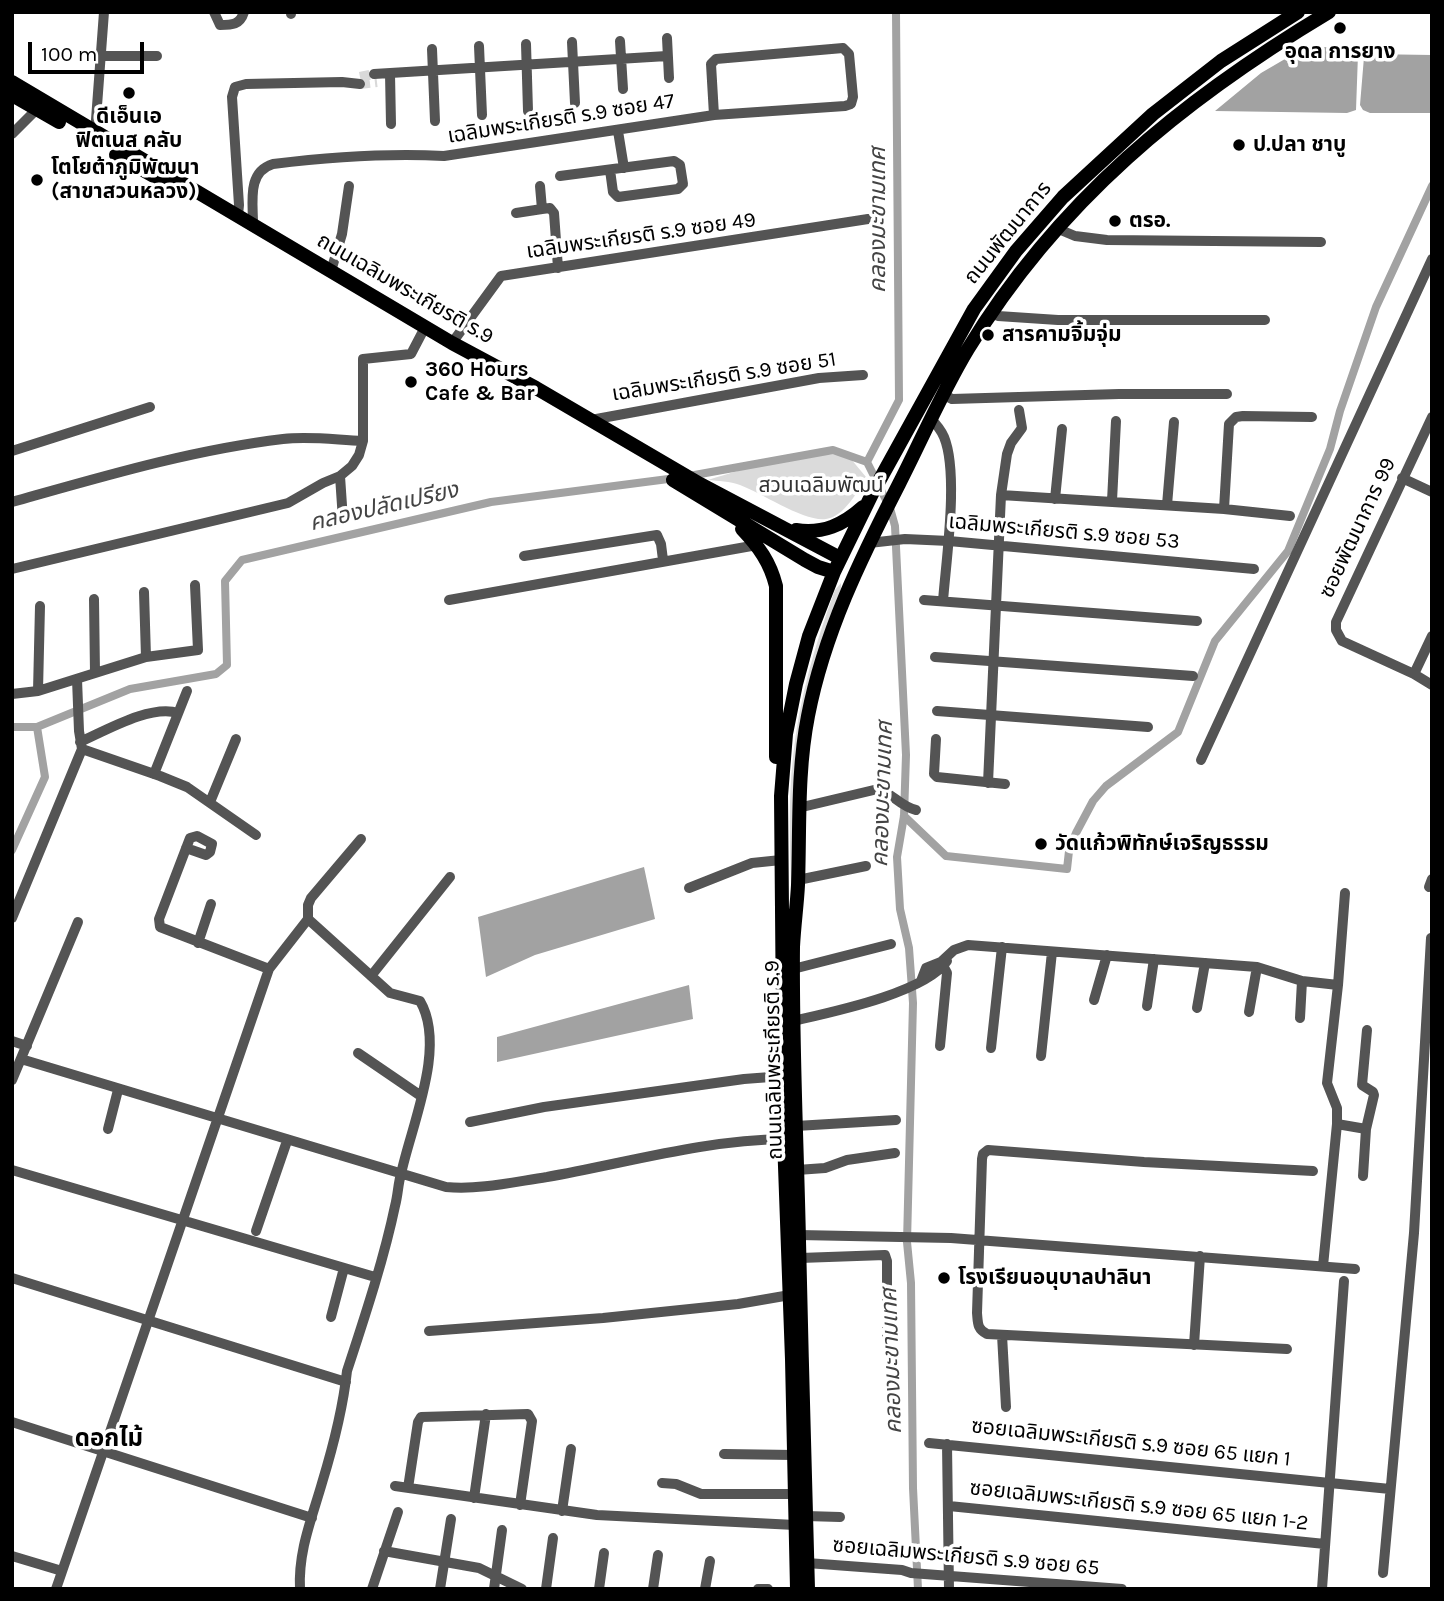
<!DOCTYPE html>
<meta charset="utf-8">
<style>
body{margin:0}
#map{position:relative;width:1444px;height:1601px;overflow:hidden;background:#fff;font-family:Karla,sans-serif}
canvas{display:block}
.frame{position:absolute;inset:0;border:14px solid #000;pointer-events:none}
.scale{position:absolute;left:28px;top:42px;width:116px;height:32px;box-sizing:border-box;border:4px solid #000;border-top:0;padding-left:9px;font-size:21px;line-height:24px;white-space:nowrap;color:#000;-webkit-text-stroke:5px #fff;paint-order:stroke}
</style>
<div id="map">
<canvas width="1444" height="1601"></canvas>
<div class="frame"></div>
<div class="scale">100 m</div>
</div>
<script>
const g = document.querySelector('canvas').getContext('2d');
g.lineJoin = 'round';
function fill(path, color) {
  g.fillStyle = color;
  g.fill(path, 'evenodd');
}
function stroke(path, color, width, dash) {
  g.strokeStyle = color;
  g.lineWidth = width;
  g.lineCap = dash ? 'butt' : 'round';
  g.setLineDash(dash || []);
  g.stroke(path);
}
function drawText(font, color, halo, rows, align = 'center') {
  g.font = font + ' Karla,"Noto Sans Thai",sans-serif';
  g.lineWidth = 7;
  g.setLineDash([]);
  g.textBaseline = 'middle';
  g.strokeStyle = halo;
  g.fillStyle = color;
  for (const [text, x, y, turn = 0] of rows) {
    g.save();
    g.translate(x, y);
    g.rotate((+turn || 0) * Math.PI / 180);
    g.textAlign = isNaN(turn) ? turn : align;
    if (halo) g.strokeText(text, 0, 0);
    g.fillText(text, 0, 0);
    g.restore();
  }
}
const green = new Path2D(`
 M 838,454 L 851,459 L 866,477 C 858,491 844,517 826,519 C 804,522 762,493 740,485 C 730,481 718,481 708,480 C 749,467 795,455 838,454 Z
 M 841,583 L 841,589 L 816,663 L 791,886 C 790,843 788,800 793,757 C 799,699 815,644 835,590 Z`);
const water = new Path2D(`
 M 1309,45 L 1355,51 L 1358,54 L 1356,110 L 1347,113 L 1215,111 L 1261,73 Z
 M 1367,54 L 1432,55 L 1432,113 L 1370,113 L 1363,110 L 1360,105 L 1364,57 Z
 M 644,867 L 655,919 L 535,955 L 486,977 L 478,917 Z
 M 689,985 L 693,1019 L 497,1062 L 497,1037 Z`);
const canal = new Path2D(`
 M 867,462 L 890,508 L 895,526 L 906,755 L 904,816 L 897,857 L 900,909 L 909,948 L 913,1003 L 907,1242 L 911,1283 L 913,1488 L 918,1589
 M 867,462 L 899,400 L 896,12
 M 689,476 L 833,450 L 867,462
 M 12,727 L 37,727 L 130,689 L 216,674 L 227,665 L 225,581 L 242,560 L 491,502 L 676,478
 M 904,816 L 946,856 L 1067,869 L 1069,851 L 1076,833 L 1093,801 L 1106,786 L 1178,732 L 1215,641 L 1288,551 L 1330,449 L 1340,411 L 1376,307 L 1432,186
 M 12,850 L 45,777 L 37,727`);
const minorTunnel = new Path2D(`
 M 360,77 L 374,74
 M 360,84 L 377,82`);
const minor = new Path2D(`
 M 214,12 L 220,25 C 232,25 240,25 244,12
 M 291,12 L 291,14
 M 667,38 L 669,78
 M 620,41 L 623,89
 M 572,42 L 575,103
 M 526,44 L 528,111
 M 479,46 L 482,115
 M 432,49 L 435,121
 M 101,56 L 157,56
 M 374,74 L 667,56
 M 390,74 L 391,124
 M 618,131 L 624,168
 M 95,133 L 104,12
 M 12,134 L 37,109
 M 560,176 L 674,161 L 680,165 L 683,184 L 678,189 L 618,197 L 613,192 L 610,170
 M 540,186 L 542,209 L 550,208 L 554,213 L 558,268
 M 516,213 L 542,209
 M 238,215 L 239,205 L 232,97 L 235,87 L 246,84 L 342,82 L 360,84
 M 253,224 C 253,201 247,172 273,164 C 330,157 386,153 444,156 L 714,115 L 845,106 L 851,104 L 853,97 L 849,54 L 843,48 L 716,59 L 711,64 L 714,115
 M 1056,228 L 1075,236 L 1107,240 L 1321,242
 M 331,271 L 342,234 L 349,186
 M 991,313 L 998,316 L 1058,320 L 1265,320
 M 452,343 L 501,276 L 868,219
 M 944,395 L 952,399 L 1119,394 L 1227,394
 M 1432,417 L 1336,622 L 1336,630 L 1342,641 L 1414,674 L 1432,685
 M 931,419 C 936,424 941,430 944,437 C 959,473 946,561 943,601
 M 591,420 L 819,378 L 863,375
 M 12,451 L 150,407
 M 340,476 L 343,520
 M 1402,478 L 1432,492
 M 1001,495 L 1224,509 L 1290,516
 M 1055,499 L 1062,429
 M 1112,501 L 1116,421
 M 12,502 C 101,477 191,450 283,439 C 311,436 336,440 363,441
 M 1167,505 L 1174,422
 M 1224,509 L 1229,424 L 1236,417 L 1243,416 L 1312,417
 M 869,543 L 905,539 L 949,541 L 1254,569
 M 524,556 L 657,535 L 661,544 L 663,560
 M 12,569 L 288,503 L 323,483 L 340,476 L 352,466 L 359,455 L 363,441 L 363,359 L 411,354 L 422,333
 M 144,592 L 146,657
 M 94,599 L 95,673
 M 449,600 L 757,545
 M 924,600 L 1197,621
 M 935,657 L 1193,676
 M 1414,674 L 1432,636
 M 38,691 L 40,606
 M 12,694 L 38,691 L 146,657 L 198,650 L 195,585
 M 937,711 L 1148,727
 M 936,739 L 934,774 L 937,777 L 1005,784
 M 80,742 C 105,731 151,704 178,713
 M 82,749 L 160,776 L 187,787 L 256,835
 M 1201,760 L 1432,259
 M 154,774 L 187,691
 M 988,783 L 1001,495 L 1007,454 L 1011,443 L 1022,428 L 1019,410
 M 210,802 L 236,739
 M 798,808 L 878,789 C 892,793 901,807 916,810
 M 186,848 L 206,855 L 210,852 L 212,844 L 197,836 L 190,838 L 159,919 L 160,927 L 269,969
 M 798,880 L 866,866
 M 1429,887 L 1432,879
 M 689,888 L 752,863 L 781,860
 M 12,918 L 82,749 L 79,731 L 77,679
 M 198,943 L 211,904
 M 793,969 L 891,944
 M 371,976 L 450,877
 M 921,981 L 926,968 L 941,962 L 954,950 L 968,945 L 1257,967 L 1302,981 L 1338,985
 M 1094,1000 L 1107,955
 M 1147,1006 L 1154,959
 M 1197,1008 L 1205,963
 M 1249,1012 L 1257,967
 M 1300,1018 L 1302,981
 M 793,1021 C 832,1012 925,993 947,961
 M 12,1041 L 27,1046
 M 940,1046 L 947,973 L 941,962
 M 991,1048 L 1002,947
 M 358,1053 L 421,1096
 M 1041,1056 L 1052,952
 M 21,1059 L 446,1187 C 480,1190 513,1182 547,1177 C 626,1163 704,1140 784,1139
 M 12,1080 L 78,922
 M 470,1122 L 544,1107 L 744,1079 L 784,1076
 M 1337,1124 L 1366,1129
 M 796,1126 L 896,1120
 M 108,1129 L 118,1090
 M 12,1170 L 375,1277
 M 797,1170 L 825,1168 L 847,1160 L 895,1153
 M 1363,1176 L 1366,1129 L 1374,1095 L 1373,1092 L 1362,1085 L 1367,1030
 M 256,1231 L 287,1141
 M 799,1235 L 951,1238 L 1355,1269
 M 800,1258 L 885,1255 L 887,1261 L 887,1339
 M 1323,1266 L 1337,1124 L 1337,1108 L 1327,1083 L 1338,985 L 1345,893
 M 12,1278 L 346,1382
 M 331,1317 L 344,1268
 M 429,1331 L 603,1318 L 738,1304 L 790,1295
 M 1002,1335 L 1006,1407
 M 1194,1345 L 1200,1256
 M 1287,1349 L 987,1334 C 977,1329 978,1323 977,1313 L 982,1159 L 983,1154 L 988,1150 L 1144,1162 L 1313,1171
 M 12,1422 L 312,1518
 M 929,1443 L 1390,1489
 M 947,1444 L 949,1589
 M 724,1454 L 794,1455
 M 662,1483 L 676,1484 L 701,1494 L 795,1494
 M 395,1486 L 597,1515 L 795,1525
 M 408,1488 L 418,1422 L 421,1417 L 528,1414 L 532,1421 L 520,1505
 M 474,1498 L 486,1414
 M 949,1506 L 1325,1544
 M 562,1511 L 571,1449
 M 806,1516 L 840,1517
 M 384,1551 L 479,1568 L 522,1589
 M 12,1556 L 62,1571
 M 807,1563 L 902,1570 L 911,1573 L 1122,1589
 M 1383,1573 L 1414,1233 L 1431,938
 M 56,1589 L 269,969 L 308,919 L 308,905 L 311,898 L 361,839
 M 300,1589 C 298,1551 312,1518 322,1483 C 333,1447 343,1408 347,1371 C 364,1319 384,1259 395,1206 C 398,1195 398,1184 401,1174 C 411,1126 447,1047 420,1001 L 390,993 L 308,919
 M 372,1589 L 398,1512
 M 440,1589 L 451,1519
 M 494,1589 L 502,1530
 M 546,1589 L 553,1538
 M 599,1589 L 604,1553
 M 653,1589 L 658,1555
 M 705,1589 L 710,1561
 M 758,1589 L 768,1589
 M 1322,1589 L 1344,1281`);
const major = new Path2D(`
 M 12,82 L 452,343 L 536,388 L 700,484 L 840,558
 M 12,95 L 59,122
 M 116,155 L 175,188
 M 673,480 L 805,560 L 818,567 L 834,572
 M 742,529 C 759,547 770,562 776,586 L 776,757
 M 796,530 C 823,534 843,525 863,507
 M 797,1589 L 792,1359 L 784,1139 L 781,796 L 786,734 L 796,684 L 809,636 L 834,572 L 873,492 L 974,309 L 1016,251 L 1063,197 L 1153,114 L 1221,61 L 1298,12
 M 808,1589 C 804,1473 802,1357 799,1241 C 797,1143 792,1045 793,947 C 794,926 797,905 798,885 C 800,828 797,772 808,716 C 824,633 861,558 899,484 C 922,439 942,392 968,349 C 1058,201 1182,100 1329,12`);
const markers = [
 [1340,28,7,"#000"],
 [129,93,7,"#000"],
 [1239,145,7,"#000"],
 [37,180,7,"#000"],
 [1115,221,7,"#000"],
 [988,335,7,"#000"],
 [411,382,7,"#000"],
 [1041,844,7,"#000"],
 [944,1278,7,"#000"]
];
const poiNames = [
 ["อุดล การยาง",1340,52,"center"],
 ["ดีเอ็นเอ",129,117,"center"],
 ["ฟิตเนส คลับ",129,141,"center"],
 ["ป.ปลา ชาบู",1253,145],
 ["โตโยต้าภูมิพัฒนา",51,168],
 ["(สาขาสวนหลวง)",51,192],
 ["ตรอ.",1129,221],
 ["สารคามจิ้มจุ่ม",1002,335],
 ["360 Hours",425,370],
 ["Cafe & Bar",425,394],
 ["วัดแก้วพิทักษ์เจริญธรรม",1055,844],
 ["โรงเรียนอนุบาลปาลินา",958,1278]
];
const streetNames = [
 ["เฉลิมพระเกียรติ ร.9 ซอย 47",561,119,-9],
 ["ถนนพัฒนาการ",1008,233,-51],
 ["เฉลิมพระเกียรติ ร.9 ซอย 49",641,236,-8],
 ["ถนนเฉลิมพระเกียรติ ร.9",405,289,30],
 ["เฉลิมพระเกียรติ ร.9 ซอย 51",724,377,-9],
 ["ซอยพัฒนาการ 99",1358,528,-65],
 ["เฉลิมพระเกียรติ ร.9 ซอย 53",1064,532,5],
 ["ถนนเฉลิมพระเกียรติ ร.9",774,1060,-91],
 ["ซอยเฉลิมพระเกียรติ ร.9 ซอย 65 แยก 1",1131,1443,6],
 ["ซอยเฉลิมพระเกียรติ ร.9 ซอย 65 แยก 1-2",1139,1506,6],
 ["ซอยเฉลิมพระเกียรติ ร.9 ซอย 65",966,1557,5]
];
const parkNames = [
 ["สวนเฉลิมพัฒน์",821,486]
];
const waterNames = [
 ["คลองมะขามเทศ",878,220,-90],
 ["คลองปลัดเปรียง",384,507,-13],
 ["คลองมะขามเทศ",883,794,-88],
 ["คลองมะขามเทศ",892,1361,-92]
];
const quarterNames = [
 ["ดอกไม้",109,1439]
];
fill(green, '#dbdbdb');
fill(water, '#a2a2a2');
stroke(canal, '#a2a2a2', 8);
stroke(minorTunnel, '#d9d9d9', 10, [10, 5]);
stroke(minor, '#545454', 10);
stroke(major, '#000', 14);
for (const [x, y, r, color] of markers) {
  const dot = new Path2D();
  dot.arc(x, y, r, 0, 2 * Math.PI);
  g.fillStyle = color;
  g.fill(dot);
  stroke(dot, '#fff', 2.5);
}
drawText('bold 21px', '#000', '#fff', poiNames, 'left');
drawText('21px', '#000', '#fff', streetNames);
drawText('21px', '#323232', '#fff', parkNames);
drawText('italic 23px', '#434343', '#fff', waterNames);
drawText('bold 24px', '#000', '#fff', quarterNames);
</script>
